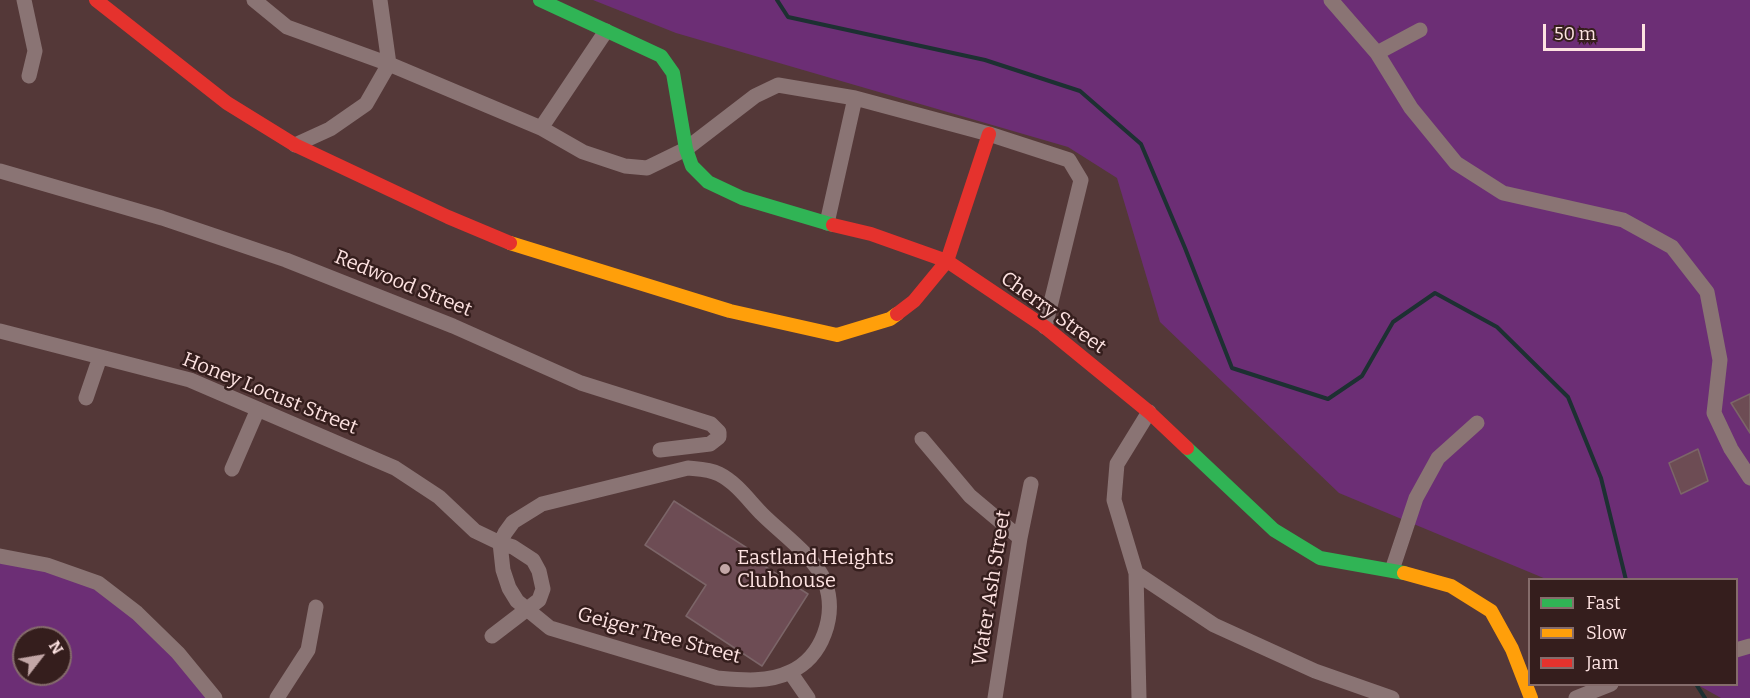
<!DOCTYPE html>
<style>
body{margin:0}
#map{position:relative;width:1750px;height:698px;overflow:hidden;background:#543838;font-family:Bitter,serif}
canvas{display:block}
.legend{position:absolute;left:1528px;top:578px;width:210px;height:108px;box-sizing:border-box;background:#351e1d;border:2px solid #856c6b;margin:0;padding:8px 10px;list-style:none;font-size:18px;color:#fde2e1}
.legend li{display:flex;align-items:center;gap:12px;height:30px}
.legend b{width:30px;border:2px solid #856c6b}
.north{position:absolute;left:12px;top:626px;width:60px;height:60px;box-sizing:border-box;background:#351e1d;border:2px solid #856c6b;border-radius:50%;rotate:59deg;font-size:16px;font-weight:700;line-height:24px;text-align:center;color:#fde2e1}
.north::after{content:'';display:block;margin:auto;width:21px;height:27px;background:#c2a6a6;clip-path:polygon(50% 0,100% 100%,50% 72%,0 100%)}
.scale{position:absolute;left:1543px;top:24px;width:102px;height:27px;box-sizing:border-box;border:3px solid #fde2e1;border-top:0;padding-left:8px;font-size:18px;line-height:21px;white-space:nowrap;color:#fde2e1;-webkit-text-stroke:4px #351e1d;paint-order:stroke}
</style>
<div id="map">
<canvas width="1750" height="698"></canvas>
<ul class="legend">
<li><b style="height:8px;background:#30b455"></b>Fast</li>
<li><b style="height:8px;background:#ff9f0a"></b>Slow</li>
<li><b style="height:8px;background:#e5322d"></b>Jam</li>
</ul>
<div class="north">N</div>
<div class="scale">50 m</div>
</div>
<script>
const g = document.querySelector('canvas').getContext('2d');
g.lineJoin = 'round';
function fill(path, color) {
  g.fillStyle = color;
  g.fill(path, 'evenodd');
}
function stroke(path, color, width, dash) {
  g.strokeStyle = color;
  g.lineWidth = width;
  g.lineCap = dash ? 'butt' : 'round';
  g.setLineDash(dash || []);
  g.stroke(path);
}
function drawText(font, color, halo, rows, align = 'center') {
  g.font = font + ' Bitter,serif';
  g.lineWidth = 5;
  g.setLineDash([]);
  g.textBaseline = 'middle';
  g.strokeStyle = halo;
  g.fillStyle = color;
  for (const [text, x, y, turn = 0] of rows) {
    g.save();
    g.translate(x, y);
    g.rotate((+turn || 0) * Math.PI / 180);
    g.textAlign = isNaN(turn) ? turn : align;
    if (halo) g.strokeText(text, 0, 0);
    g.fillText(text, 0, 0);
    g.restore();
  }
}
const green = new Path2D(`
 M 593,0 L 1750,0 L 1750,698 L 1721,698 L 1698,685 L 1736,684 L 1736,580 L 1546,579 L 1339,493 L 1160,322 L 1117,178 L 1068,147 L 676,33 Z
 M 0,556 L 98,583 L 215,698 L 0,698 ZM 24,638 L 60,638 L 60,674 L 24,674 Z`);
const stream = new Path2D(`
 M 777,0 L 788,17 L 985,60 L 1080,91 L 1141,144 L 1185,248 L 1232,368 L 1328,399 L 1362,376 L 1393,322 L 1435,293 L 1497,327 L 1568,397 L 1601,478 L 1626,580
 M 1696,684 L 1705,698`);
const building = new Path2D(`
 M 1750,394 L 1750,433 L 1731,403 Z
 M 1698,449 L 1708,481 L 1681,494 L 1669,463 Z
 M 674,501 L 747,548 L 744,553 L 808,594 L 762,666 L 686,616 L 706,585 L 645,545 Z`);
const street = new Path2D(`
 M 24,0 L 35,51 L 29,76
 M 254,0 L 287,27 L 389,64 L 541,128 L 583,152 L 625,166 L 647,168 L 686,149 L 755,96 L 778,85 L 855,98 L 989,134 L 1069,160 L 1081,180 L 1045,327
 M 1331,0 L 1377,53 L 1411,108 L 1456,163 L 1503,193 L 1623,220 L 1672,247 L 1707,292 L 1720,360 L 1714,413 L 1731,449 L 1750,478
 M 1377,53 L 1420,30
 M 541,128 L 606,31
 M 295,145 L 330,129 L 366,104 L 389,64 L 380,0
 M 0,171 L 162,218 L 286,260 L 453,326 L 581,383 L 711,424 L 719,432 L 719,437 L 710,444 L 660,450
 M 827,223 L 855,98
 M 0,331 L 190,380 L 395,468 L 439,497 L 475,531 L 500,543 L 513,547 L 533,560 L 539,571 L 543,589 L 539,600 L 492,636
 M 86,398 L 100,357
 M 922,439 L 970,496 L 1020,538
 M 688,468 C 698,469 709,469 719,474 C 737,483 749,501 763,515 C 781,533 815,557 825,582 C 837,615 823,657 790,672 C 768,683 740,680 717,678 L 550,628 L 517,601 L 509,588 L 503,570 L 500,543 L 505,533 L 513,522 L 542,504 Z
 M 232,469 L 258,409
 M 0,556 L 47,565 L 98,583 L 137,613 L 178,653 L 215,698
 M 1392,570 L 1416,498 L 1438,458 L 1477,423
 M 1136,573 L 1214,625 L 1315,671 L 1392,698
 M 1736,650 L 1750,646
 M 790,672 L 808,698
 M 277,698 L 308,650 L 316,607
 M 995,698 L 1020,538 L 1031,484
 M 1139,698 L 1136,573 L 1114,500 L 1117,464 L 1149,412
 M 1576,698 L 1611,684`);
const fast = new Path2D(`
 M 540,0 L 661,56 L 673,73 L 686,149 L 692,166 L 708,182 L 742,198 L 833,225
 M 1187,448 L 1274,530 L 1320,558 L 1404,573`);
const slow = new Path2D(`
 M 510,243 L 730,311 L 837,335 L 890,319 L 897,314
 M 1404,573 L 1451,586 L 1491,611 L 1512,649 L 1531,698`);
const jam = new Path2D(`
 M 96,0 L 227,103 L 295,145 L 448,217 L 510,243
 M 833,225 L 871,234 L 947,261 L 1045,327 L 1149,412 L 1187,448
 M 897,314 L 914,301 L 947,261 L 989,134`);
const markers = [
 [725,569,6,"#c2a6a6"]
];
const streetNames = [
 ["Redwood Street",403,284,22],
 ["Cherry Street",1053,313,36],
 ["Honey Locust Street",270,394,22],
 ["Water Ash Street",992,588,-81],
 ["Geiger Tree Street",659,636,15]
];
const poiNames = [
 ["Eastland Heights",737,558],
 ["Clubhouse",737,581]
];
fill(green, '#6c2e75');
stroke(stream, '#1d3032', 4);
fill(building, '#6d4c54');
stroke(building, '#7c6568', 1.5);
stroke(street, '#8a7474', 15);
stroke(fast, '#30b455', 14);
stroke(slow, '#ff9f0a', 14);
stroke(jam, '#e5322d', 14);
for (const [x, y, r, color] of markers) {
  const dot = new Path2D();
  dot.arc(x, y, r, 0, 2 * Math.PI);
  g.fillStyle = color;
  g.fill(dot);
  stroke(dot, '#351e1d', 2);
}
drawText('20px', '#fde2e1', '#351e1d', streetNames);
drawText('20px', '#fde2e1', '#351e1d', poiNames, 'left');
</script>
